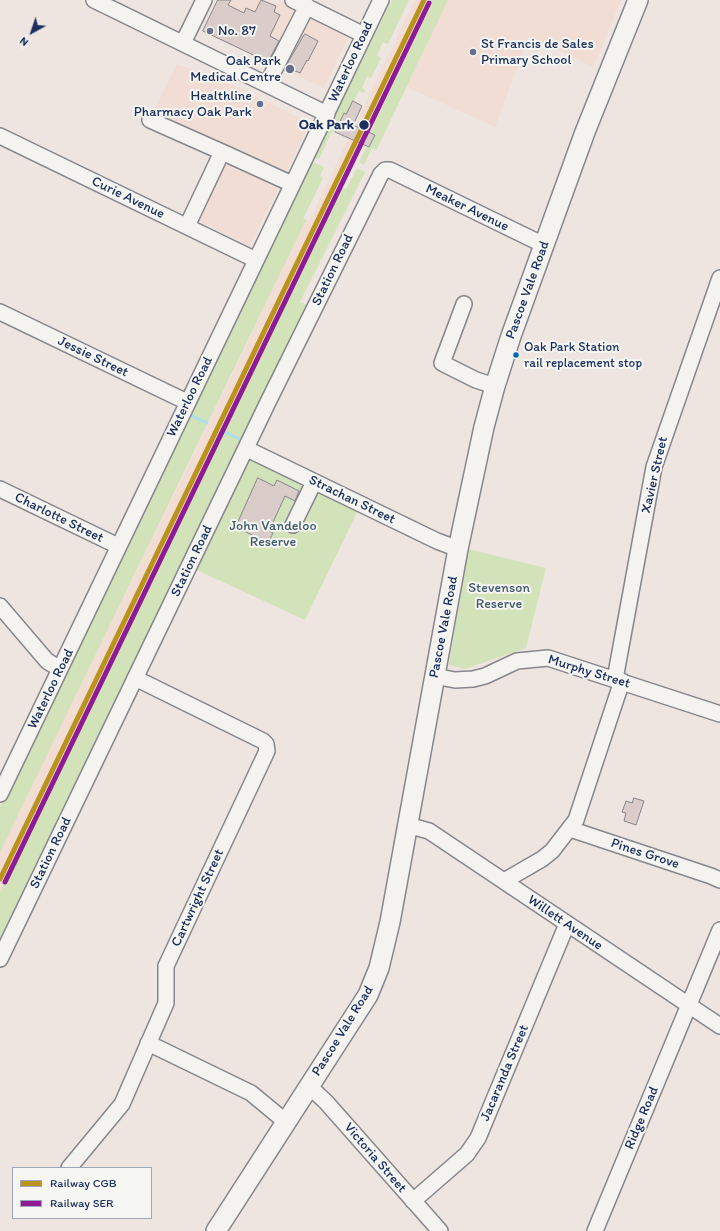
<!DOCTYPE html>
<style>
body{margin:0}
#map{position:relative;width:720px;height:1231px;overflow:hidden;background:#eee5e1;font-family:Itim,sans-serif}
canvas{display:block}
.legend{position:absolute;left:12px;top:1167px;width:140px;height:52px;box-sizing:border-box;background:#f6f6f2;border:1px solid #9ea6b7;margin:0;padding:5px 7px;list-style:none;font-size:12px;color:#1b2f5e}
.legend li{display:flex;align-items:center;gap:8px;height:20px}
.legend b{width:20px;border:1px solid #9ea6b7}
.north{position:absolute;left:12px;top:12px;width:40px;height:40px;-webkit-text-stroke:3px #f6f6f2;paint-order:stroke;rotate:220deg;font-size:11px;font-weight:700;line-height:16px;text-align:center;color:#1b2f5e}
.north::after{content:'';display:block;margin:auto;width:14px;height:18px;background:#1b2f5e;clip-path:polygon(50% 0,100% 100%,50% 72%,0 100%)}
</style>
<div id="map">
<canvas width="720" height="1231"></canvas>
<ul class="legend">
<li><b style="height:5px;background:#bb931c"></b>Railway CGB</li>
<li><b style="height:5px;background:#8f1a95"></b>Railway SER</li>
</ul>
<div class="north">N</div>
</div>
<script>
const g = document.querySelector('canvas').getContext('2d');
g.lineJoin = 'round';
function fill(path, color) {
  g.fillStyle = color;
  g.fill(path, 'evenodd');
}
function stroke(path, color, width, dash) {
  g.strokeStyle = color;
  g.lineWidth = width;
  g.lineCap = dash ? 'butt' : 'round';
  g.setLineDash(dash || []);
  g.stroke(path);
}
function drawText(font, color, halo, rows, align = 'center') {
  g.font = font + ' Itim,sans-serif';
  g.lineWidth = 4;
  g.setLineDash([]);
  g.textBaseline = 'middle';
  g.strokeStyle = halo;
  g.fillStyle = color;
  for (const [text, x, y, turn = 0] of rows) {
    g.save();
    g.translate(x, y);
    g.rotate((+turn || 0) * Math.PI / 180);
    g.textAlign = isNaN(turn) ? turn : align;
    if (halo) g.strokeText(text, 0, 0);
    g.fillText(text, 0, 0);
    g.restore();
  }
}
const built = new Path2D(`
 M 218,0 L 264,0 L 276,4 L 287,2 L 350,33 L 324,88 L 202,32 Z
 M 415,0 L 427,0 L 318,226 L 321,228 L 196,481 L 0,891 L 0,852 L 16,818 L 203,435 L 306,220 L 309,221 Z
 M 448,0 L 621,0 L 593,67 L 529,36 L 495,127 L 407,87 Z
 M 177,64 L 237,87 L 310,123 L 250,246 L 195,219 L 224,151 L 151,116 Z`);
const green = new Path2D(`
 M 392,0 L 409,0 L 388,44 L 383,42 L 377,55 L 381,58 L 371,78 L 367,76 L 362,88 L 366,90 L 364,93 L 359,91 L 346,114 L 344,113 L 335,132 L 332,131 L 319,159 L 312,156 L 341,95 L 347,91 Z
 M 430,0 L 448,0 L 376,151 L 372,148 L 364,165 L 359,162 L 367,146 L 369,147 L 370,133 L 432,3 Z
 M 313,162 L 324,167 L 320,176 L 323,178 L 303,219 L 306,220 L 0,852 L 0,807 L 263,256 Z
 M 357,168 L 365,172 L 300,302 L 308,306 L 0,947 L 0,891 L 243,383 L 343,188 L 346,189 Z
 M 241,448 L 361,504 L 305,620 L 186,565 Z
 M 468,549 L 546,568 L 526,648 L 465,669 L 449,665 Z`);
const stream = new Path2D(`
 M 190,415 L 207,423
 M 223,431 L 241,440`);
const building = new Path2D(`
 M 218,0 L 231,0 L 228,5 L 244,13 L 246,8 L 255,12 L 261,0 L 276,6 L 274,12 L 280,15 L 270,36 L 279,41 L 268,62 L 203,31 Z
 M 305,34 L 318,41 L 308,61 L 307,60 L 300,73 L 296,71 L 291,73 L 284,70 Z
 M 353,101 L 362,106 L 353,125 L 375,135 L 369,147 L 335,132 L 344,113 L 346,114 Z
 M 258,478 L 274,486 L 277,480 L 299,491 L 295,501 L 285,496 L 269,531 L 273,533 L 268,543 L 236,527 Z
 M 634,798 L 644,801 L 636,825 L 624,821 L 626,813 L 622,812 L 626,801 L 632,803 Z`);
const minor = new Path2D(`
 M 94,0 L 327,114
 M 293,0 L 364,35
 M 183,43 L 204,0
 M 267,84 L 307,6
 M 150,120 L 222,152
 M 0,136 L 256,260
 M 187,226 L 222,152 L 292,184
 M 464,304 L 442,363 L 476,380 L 495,386
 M 0,312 L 187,402
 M 247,449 L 437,541 L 458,549
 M 0,489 L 118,546
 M 293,525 L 314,482
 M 0,606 L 47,661 L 60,669
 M 434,676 L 455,680 L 473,679 L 485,676 L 517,661 L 548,658 L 720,714
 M 615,679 L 654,467 L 720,278
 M 0,794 L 381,0
 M 407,825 L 429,831 L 720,1026
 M 570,829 L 711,876 L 720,880
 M 504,881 L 542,859 L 552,851 L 576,820 L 622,681
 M 0,959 L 269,400 L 381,174 L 385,170 L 390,170 L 544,245
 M 148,1043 L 251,1093 L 286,1122
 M 309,1086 L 326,1102 L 440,1231
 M 69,1168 L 122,1104 L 166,1003 L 166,966 L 267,751 L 266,744 L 263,741 L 135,678
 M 413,1201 L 467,1154 L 478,1138 L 567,924
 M 595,1231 L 720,930`);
const major = new Path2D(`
 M 216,1231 L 368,995 L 379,968 L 390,922 L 458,549 L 484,427 L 495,386 L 511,336 L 585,132 L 638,0`);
const rail1 = new Path2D(`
 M 0,879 L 424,0`);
const rail2 = new Path2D(`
 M 5,882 L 429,3`);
const markers = [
 [210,31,4,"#656f8c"],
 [473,52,4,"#656f8c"],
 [290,69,5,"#656f8c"],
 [260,104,4,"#656f8c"],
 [364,125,5.5,"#1b2f5e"],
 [516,355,3.5,"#0065bd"]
];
const busNames = [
 ["Oak Park Station",524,348],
 ["rail replacement stop",524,364]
];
const poiNames = [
 ["No. 87",218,31],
 ["St Francis de Sales",481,44],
 ["Primary School",481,60],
 ["Oak Park",281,61,"right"],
 ["Medical Centre",281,77,"right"],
 ["Healthline",252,96,"right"],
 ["Pharmacy Oak Park",252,112,"right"]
];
const streetNames = [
 ["Waterloo Road",351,62,-65],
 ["Curie Avenue",128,198,26],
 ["Meaker Avenue",467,208,26],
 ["Station Road",333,270,-64],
 ["Pascoe Vale Road",528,290,-70],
 ["Jessie Street",93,357,26],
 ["Waterloo Road",190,397,-64],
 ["Xavier Street",655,475,-77],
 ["Strachan Street",352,500,26],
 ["Charlotte Street",59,518,26],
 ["Station Road",192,561,-64],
 ["Pascoe Vale Road",444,627,-79],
 ["Murphy Street",589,672,17],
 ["Waterloo Road",51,689,-64],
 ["Station Road",51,853,-64],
 ["Pines Grove",645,854,18],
 ["Cartwright Street",198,898,-65],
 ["Willett Avenue",565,923,34],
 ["Pascoe Vale Road",343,1031,-58],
 ["Jacaranda Street",505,1073,-67],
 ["Ridge Road",642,1118,-67],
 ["Victoria Street",375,1158,49]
];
const stopNames = [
 ["Oak Park",354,125]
];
const parkNames = [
 ["John Vandeloo",273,526],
 ["Reserve",273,542],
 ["Stevenson",499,588],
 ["Reserve",499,604]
];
fill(built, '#f1ddd4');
fill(green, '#d2e2b9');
stroke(stream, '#aedeee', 3);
fill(building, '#d9ccc9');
stroke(building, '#86868d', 1);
stroke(minor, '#86868d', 18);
stroke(major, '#86868d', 22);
stroke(minor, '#f4f3f0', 15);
stroke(major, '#f4f3f0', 19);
stroke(rail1, '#bb931c', 5);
stroke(rail2, '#8f1a95', 5);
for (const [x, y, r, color] of markers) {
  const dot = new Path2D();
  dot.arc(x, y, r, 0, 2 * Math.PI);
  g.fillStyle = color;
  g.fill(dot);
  stroke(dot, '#f6f6f2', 1.5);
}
drawText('13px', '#1b2f5e', '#f6f6f2', busNames, 'left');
drawText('14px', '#1b2f5e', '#f6f6f2', poiNames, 'left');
drawText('14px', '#1b2f5e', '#f6f6f2', streetNames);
drawText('bold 14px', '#1b2f5e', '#f6f6f2', stopNames, 'right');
drawText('14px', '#435b6d', '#f6f6f2', parkNames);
</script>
